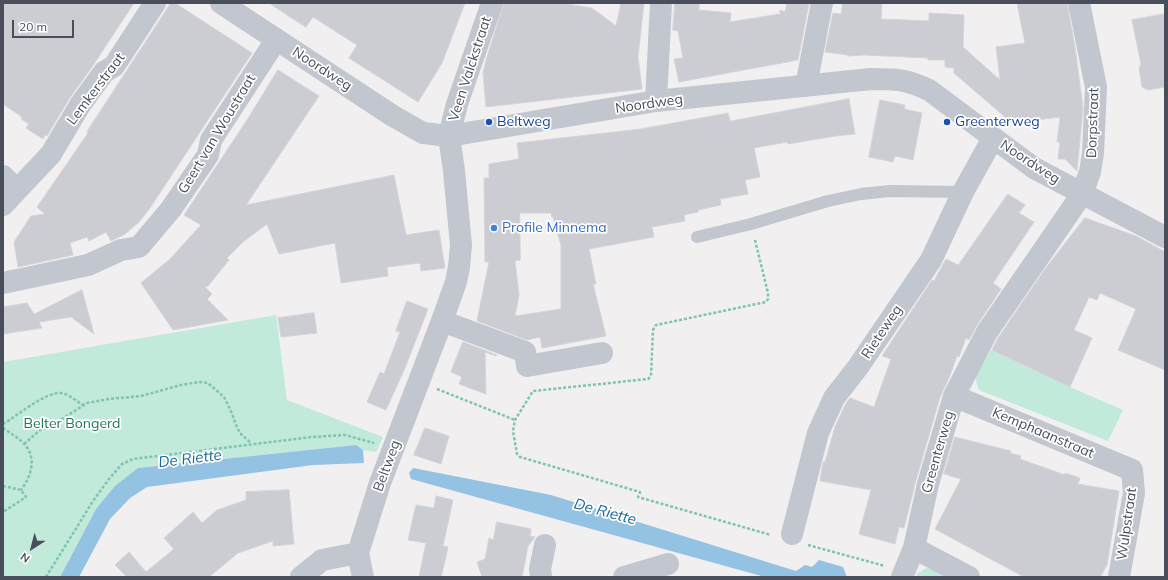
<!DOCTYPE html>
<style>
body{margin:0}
#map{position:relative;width:1168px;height:580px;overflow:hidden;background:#f1efef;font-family:Mulish,sans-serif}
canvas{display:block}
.frame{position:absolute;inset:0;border:4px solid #494e5a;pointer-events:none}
.north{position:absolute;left:12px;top:528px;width:40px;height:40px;-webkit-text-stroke:3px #fff;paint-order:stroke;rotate:216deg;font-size:11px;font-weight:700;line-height:16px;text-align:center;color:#494e5a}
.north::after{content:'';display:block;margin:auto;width:14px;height:18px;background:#494e5a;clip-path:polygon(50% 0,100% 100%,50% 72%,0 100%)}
.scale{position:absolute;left:12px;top:20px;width:62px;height:18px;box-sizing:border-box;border:2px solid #494e5a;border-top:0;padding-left:5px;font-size:12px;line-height:14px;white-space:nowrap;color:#494e5a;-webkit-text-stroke:3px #fff;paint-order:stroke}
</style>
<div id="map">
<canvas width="1168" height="580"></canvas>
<div class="frame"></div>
<div class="north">N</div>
<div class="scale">20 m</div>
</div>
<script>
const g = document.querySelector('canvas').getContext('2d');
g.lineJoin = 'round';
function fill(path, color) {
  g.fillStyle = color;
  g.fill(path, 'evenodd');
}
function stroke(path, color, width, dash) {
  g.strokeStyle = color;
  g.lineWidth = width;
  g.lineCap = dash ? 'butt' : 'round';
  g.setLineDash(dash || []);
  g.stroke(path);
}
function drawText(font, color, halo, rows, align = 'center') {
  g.font = font + ' Mulish,sans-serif';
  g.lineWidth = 3.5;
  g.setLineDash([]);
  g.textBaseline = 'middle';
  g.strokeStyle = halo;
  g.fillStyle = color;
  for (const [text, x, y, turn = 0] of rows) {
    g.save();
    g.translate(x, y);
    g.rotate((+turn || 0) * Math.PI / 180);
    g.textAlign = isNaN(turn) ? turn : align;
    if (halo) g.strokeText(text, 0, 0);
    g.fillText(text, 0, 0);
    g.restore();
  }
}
const green = new Path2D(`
 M 276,315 L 287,400 L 383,437 L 376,452 L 363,450 L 356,445 L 138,468 L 96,509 L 60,577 L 3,577 L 3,362 Z
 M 991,350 L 1070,387 L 1123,410 L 1108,441 L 979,390 L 975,377 Z
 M 926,568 L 943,571 L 953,577 L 916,577 L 917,574 Z`);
const water = new Path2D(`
 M 356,445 L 363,450 L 364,463 L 313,465 L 147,487 L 130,498 L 110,519 L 79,577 L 60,577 L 96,509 L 115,486 L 138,468 Z
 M 413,468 L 551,495 L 796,571 L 805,565 L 812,567 L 819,560 L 843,567 L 847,577 L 765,577 L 411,479 L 409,473 Z`);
const building = new Path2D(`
 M 3,3 L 134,3 L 94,64 L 69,99 L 47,136 L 45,135 L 43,139 L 26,128 L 29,124 L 21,119 L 22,117 L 3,104 Z
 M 171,3 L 175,3 L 252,53 L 150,208 L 139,222 L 125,234 L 111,241 L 106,232 L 89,241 L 87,237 L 70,243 L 73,255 L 18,267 L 14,242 L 31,216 L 45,214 L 37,207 L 88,133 L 87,132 Z
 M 269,3 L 465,3 L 442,63 L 418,102 L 349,58 L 357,45 L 313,17 L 306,27 Z
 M 504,3 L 561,3 L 592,8 L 616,26 L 621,3 L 644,3 L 638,57 L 642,89 L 486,107 L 483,72 L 487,57 Z
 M 675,3 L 699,3 L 699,10 L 731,13 L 730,22 L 780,14 L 780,10 L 785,12 L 787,3 L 809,3 L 798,60 L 679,82 L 674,59 L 683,58 L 678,31 L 673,30 Z
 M 843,3 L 882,3 L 881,19 L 929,21 L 929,13 L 964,15 L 963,47 L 1000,80 L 996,47 L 1025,43 L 1017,3 L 1067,3 L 1075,47 L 1083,108 L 1077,171 L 1065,159 L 1058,159 L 1060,142 L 1057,142 L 1060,117 L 1012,123 L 954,73 L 954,68 L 945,67 L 945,60 L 928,60 L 928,58 L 865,55 L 847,56 L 848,55 L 825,52 L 833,13 L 841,14 Z
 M 1165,14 L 1165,87 L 1148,90 L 1142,87 L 1139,68 L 1141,64 L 1132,20 Z
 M 278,70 L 319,96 L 246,205 L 394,175 L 406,235 L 439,230 L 445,268 L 421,271 L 420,263 L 387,267 L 388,276 L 341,283 L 335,243 L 279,254 L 267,224 L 243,242 L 227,258 L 229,260 L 208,286 L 205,287 L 212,294 L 207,299 L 228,320 L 173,330 L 141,283 L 170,259 L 201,225 L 184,215 L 249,117 Z
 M 849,99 L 855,134 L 836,136 L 788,144 L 787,142 L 754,148 L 760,177 L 745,180 L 748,194 L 720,199 L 721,205 L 698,210 L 698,212 L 684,215 L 685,221 L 652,227 L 654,237 L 589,249 L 596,284 L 593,284 L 606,336 L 542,348 L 540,337 L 527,340 L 477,321 L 489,262 L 485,262 L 484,178 L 489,178 L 489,164 L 519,159 L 517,143 L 641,129 L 728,113 L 730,121 ZM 520,213 L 551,213 L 552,217 L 553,217 L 561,245 L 561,309 L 515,316 L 519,295 L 515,261 L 520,260 Z
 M 880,100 L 905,105 L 904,109 L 922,113 L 913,160 L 895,156 L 893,162 L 869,157 Z
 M 1008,194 L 1025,205 L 1019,213 L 1034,222 L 993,283 L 1001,289 L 977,325 L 969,340 L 966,338 L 959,357 L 957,356 L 949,378 L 940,397 L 916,480 L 904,528 L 899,527 L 895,544 L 859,534 L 871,490 L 820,481 L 823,462 L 825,462 L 835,427 L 845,405 L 850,398 L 874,407 L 891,359 L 882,356 L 932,280 L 934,281 L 946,259 L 958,265 Z
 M 1085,218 L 1136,236 L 1165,252 L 1165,370 L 1118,350 L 1136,309 L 1100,293 L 1097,300 L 1089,297 L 1074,330 L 1092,338 L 1070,387 L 992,350 L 998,338 L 1045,269 Z
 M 82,290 L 94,334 L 71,317 L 39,322 L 42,328 L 3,334 L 3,307 L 27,303 L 34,314 Z
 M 407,301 L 428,309 L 405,368 L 386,410 L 367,402 L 380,372 L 384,374 L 400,332 L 396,331 Z
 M 314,313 L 317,333 L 281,337 L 278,318 Z
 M 463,342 L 497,355 L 496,356 L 485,352 L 486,394 L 459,384 L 462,377 L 451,372 Z
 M 425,428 L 449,436 L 441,464 L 414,455 Z
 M 955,437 L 1011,451 L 1010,453 L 1021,456 L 1020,459 L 1065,475 L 1065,473 L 1080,478 L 1078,484 L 1119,491 L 1107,565 L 1100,577 L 1024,577 L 935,529 L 961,479 L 944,474 Z
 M 289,490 L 294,544 L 273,546 L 273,541 L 238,553 L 209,577 L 127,577 L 115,565 L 129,552 L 146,572 L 174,549 L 164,538 L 193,512 L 202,523 L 217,510 L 246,500 L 246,492 Z
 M 436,496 L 453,500 L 443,546 L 448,547 L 446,557 L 441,577 L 419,577 L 426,543 L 408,540 L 412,522 L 416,505 L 434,508 Z
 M 497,522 L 531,529 L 530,536 L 535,537 L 528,546 L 522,577 L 482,577 L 477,562 L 485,559 L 489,538 L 493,540 Z`);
const path = new Path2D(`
 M 755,240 L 768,293 L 768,299 L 766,302 L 656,325 L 653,330 L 651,376 L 648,379 L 533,391 L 515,420 L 513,431 L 517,454 L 520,457 L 640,492 L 638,497 L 771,535
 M 437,389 L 515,420
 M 3,424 C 17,416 45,392 61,393 C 69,394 76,401 83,405
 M 3,428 C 10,433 21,439 26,446 C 37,460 30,478 21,490
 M 24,444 L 40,430 L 56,423 L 87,403 L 109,399 L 141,396 L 181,385 L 199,382 L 208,383 L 224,397 L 231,411 L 236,425 L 240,433 L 251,443
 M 3,486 L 21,490 L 26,497 L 3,512
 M 808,545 L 885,566
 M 46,577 L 93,501 L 109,479 L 122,464 L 133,459 L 312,437 L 345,435 L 374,443`);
const service = new Path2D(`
 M 697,237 L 751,224 L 828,201 L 861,194 L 890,191 L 963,192`);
const minor = new Path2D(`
 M 221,3 L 393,116 L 423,133 L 449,136 L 656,101 L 871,79 C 896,79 906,79 929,90 L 1034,168 L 1165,237
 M 806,86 L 822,3
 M 656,101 L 661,3
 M 3,176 L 17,190
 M 3,205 L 51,154 L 80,105 L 104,72 L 114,66 L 155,3
 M 3,283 L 88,265 L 121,250 L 139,247 L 171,209 L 208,155 L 211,140 L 276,40
 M 442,321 L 525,352 L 527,366 L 602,353
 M 954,396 L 1132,470 L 1134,493 L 1119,577
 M 792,534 L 818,433 L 834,398 L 858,367 L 931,260 L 963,192 L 993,138
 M 914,548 L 969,577
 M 358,553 L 380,483 L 442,321 L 456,282 L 459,267 L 461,245 L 454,171 L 449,136 L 457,104 L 492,3
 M 358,553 L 363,577
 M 301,577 L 322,560 L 358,553
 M 541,577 L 540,569 L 545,545
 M 624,577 L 668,564
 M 902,577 L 914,548 L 928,484 L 954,396 L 987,332 L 1082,194 L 1090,172 L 1093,153 L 1096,87 L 1079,3`);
const markers = [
 [489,122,4,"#1a4fb4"],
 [947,122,4,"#1a4fb4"],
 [494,228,4,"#3f7fe0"]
];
const streetNames = [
 ["Noordweg",322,69,33],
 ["Veen Valckstraat",470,69,-72],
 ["Lemkerstraat",96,89,-53],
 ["Noordweg",649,104,-8],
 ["Dorpstraat",1093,123,-88],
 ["Geert van Woustraat",217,134,-59],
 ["Noordweg",1030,162,33],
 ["Rieteweg",882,332,-56],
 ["Kemphaanstraat",1043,433,23],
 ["Greenterweg",938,452,-74],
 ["Beltweg",387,466,-70],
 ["Wulpstraat",1127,524,-82]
];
const transitNames = [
 ["Beltweg",497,122],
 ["Greenterweg",955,122]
];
const shopNames = [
 ["Profile Minnema",502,228]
];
const parkNames = [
 ["Belter Bongerd",72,424]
];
const waterNames = [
 ["De Riette",190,459,-7],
 ["De Riette",605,512,15]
];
fill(green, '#c1eada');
fill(water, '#93c2e3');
fill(building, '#cccdd3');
stroke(building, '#d3d4da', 1);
stroke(path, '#7dc5b0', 2.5, [3, 2]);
stroke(service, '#c1c6cf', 12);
stroke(minor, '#c1c6cf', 22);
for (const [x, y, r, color] of markers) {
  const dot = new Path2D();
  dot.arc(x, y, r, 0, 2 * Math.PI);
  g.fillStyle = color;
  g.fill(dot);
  stroke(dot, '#fff', 1.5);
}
drawText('14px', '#494e5a', '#fff', streetNames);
drawText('14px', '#164399', '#fff', transitNames, 'left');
drawText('14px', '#366cbe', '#fff', shopNames, 'left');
drawText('14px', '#20755b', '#fff', parkNames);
drawText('italic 15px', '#1a679c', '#fff', waterNames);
</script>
